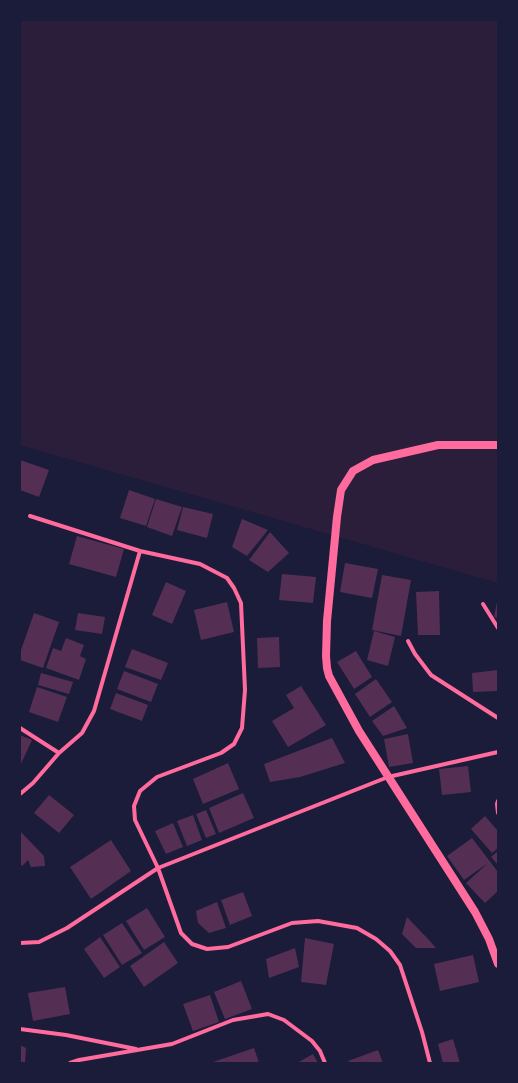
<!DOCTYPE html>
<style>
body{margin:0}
#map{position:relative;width:518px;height:1083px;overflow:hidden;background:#1b1b3a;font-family:"Sofia Sans Condensed",sans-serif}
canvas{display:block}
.frame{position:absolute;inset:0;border:21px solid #1b1b3a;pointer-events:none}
</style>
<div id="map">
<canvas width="518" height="1083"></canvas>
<div class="frame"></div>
</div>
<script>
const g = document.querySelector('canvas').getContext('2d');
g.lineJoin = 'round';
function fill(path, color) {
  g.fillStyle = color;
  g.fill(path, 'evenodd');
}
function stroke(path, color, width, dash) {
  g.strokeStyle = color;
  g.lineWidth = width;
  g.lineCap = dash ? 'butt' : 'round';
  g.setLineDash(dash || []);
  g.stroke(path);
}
const green = new Path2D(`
 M 20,20 L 498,20 L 498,583 L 20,445 Z`);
const building = new Path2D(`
 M 20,460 L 49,470 L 39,497 L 20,490 Z
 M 129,490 L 155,499 L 146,526 L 120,518 Z
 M 156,499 L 182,507 L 172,536 L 147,527 Z
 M 183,507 L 213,514 L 207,538 L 177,530 Z
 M 242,519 L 268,530 L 247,556 L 232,547 Z
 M 270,532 L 289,553 L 268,572 L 249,560 Z
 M 77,536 L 124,549 L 116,577 L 69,564 Z
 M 345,563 L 378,569 L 372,598 L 340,592 Z
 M 282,574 L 316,577 L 313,603 L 279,600 Z
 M 382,575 L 411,580 L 401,636 L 372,630 Z
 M 166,582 L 186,591 L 172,624 L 152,615 Z
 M 439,591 L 440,635 L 418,635 L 416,592 Z
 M 227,602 L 234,632 L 201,640 L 194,610 Z
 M 497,602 L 498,602 L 498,618 L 494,617 Z
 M 34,613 L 59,622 L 43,668 L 20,660 L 20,653 Z
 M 78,613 L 105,617 L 102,634 L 75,630 Z
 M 374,631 L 395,637 L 388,666 L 367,660 Z
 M 279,637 L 280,667 L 258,668 L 257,638 Z
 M 66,638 L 84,645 L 80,656 L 86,659 L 79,680 L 46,668 L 53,648 L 61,651 Z
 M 132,649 L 168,663 L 161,680 L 125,667 Z
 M 356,651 L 372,677 L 354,689 L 337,662 Z
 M 498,670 L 498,691 L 473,692 L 472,673 Z
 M 124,671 L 158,684 L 151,702 L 117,689 Z
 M 41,673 L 73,682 L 69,694 L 38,685 Z
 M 376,679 L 392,702 L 370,717 L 355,694 Z
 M 301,686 L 326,725 L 288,747 L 272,721 L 294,708 L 286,695 Z
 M 37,687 L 67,697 L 58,722 L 29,712 Z
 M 116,693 L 148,705 L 142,721 L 110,709 Z
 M 394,706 L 407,728 L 383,736 L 372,721 Z
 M 408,734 L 413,763 L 389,767 L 384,739 Z
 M 20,735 L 32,740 L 20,766 Z
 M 332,738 L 345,763 L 300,777 L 270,782 L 264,764 Z
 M 228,763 L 239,789 L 203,804 L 193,779 Z
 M 468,766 L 471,792 L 442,795 L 439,769 Z
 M 243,793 L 254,818 L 219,833 L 209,808 Z
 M 49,795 L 74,815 L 59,833 L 34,813 Z
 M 206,810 L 216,834 L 206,838 L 196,814 Z
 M 193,815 L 202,840 L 187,846 L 177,821 Z
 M 485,816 L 498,831 L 498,848 L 492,853 L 471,829 Z
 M 173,823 L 183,847 L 166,854 L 155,831 Z
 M 20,831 L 44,856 L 45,866 L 31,867 L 28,860 L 22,866 L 20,864 Z
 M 472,838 L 498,872 L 498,891 L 485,903 L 466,883 L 488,863 L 464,880 L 447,856 Z
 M 111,840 L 131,871 L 91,899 L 70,867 Z
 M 498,851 L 498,865 L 491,857 Z
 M 243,892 L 252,916 L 230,925 L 221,900 Z
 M 217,902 L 226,928 L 209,933 L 198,923 L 196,911 Z
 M 147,908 L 165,937 L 144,950 L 126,921 Z
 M 407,917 L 429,940 L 436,948 L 416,948 L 402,934 Z
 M 122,923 L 142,953 L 122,965 L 103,935 Z
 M 100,937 L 120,967 L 104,978 L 84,949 Z
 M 305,938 L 334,944 L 326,985 L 301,982 Z
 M 164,942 L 178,963 L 144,987 L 130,966 Z
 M 295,948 L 299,967 L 269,978 L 266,959 Z
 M 473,955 L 479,982 L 440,991 L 434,964 Z
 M 241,981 L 252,1009 L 225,1019 L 214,992 Z
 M 65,987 L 70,1014 L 33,1021 L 28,993 Z
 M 210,995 L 219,1022 L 193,1031 L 183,1004 Z
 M 453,1039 L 460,1063 L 443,1063 L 438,1044 Z
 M 20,1045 L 26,1048 L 25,1063 L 20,1063 Z
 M 254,1048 L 259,1063 L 213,1063 L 213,1062 Z
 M 378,1050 L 383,1063 L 349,1063 L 348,1061 Z
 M 313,1054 L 318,1063 L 297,1063 Z`);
const minor = new Path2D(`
 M 30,516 L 140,551 L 200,564 L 227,578 L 234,588 L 241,603 L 245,690 L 242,728 L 234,744 L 221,753 L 157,777 L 140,791 L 134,806 L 135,820 L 158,868 L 181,933 L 192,944 L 207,949 L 228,947 L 292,923 L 318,921 L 357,928 L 376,939 L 390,951 L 400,965 L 422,1032 L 430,1063
 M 483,604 L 498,628
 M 408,641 L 415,654 L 431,675 L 498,718
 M 20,728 L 59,753
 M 20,794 L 33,783 L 59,753 L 82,733 L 94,711 L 140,551
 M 498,801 L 497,804 L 498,813
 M 20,943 L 39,942 L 67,928 L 158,868 L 388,777 L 498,752
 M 20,1029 L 66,1035 L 136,1049
 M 70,1063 L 79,1060 L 172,1044 L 233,1020 L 268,1014 L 284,1020 L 312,1041 L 320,1051 L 325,1063`);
const secondary = new Path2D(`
 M 498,445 L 438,445 L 373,460 L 353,471 L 341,490 L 337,517 L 327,621 L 326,656 L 327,668 L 329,676 L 359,731 L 475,912 L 489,939 L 498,964`);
fill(green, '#2a1e3b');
fill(building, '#542f53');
stroke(minor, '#ff6b9d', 4);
stroke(secondary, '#ff6b9d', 8);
</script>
